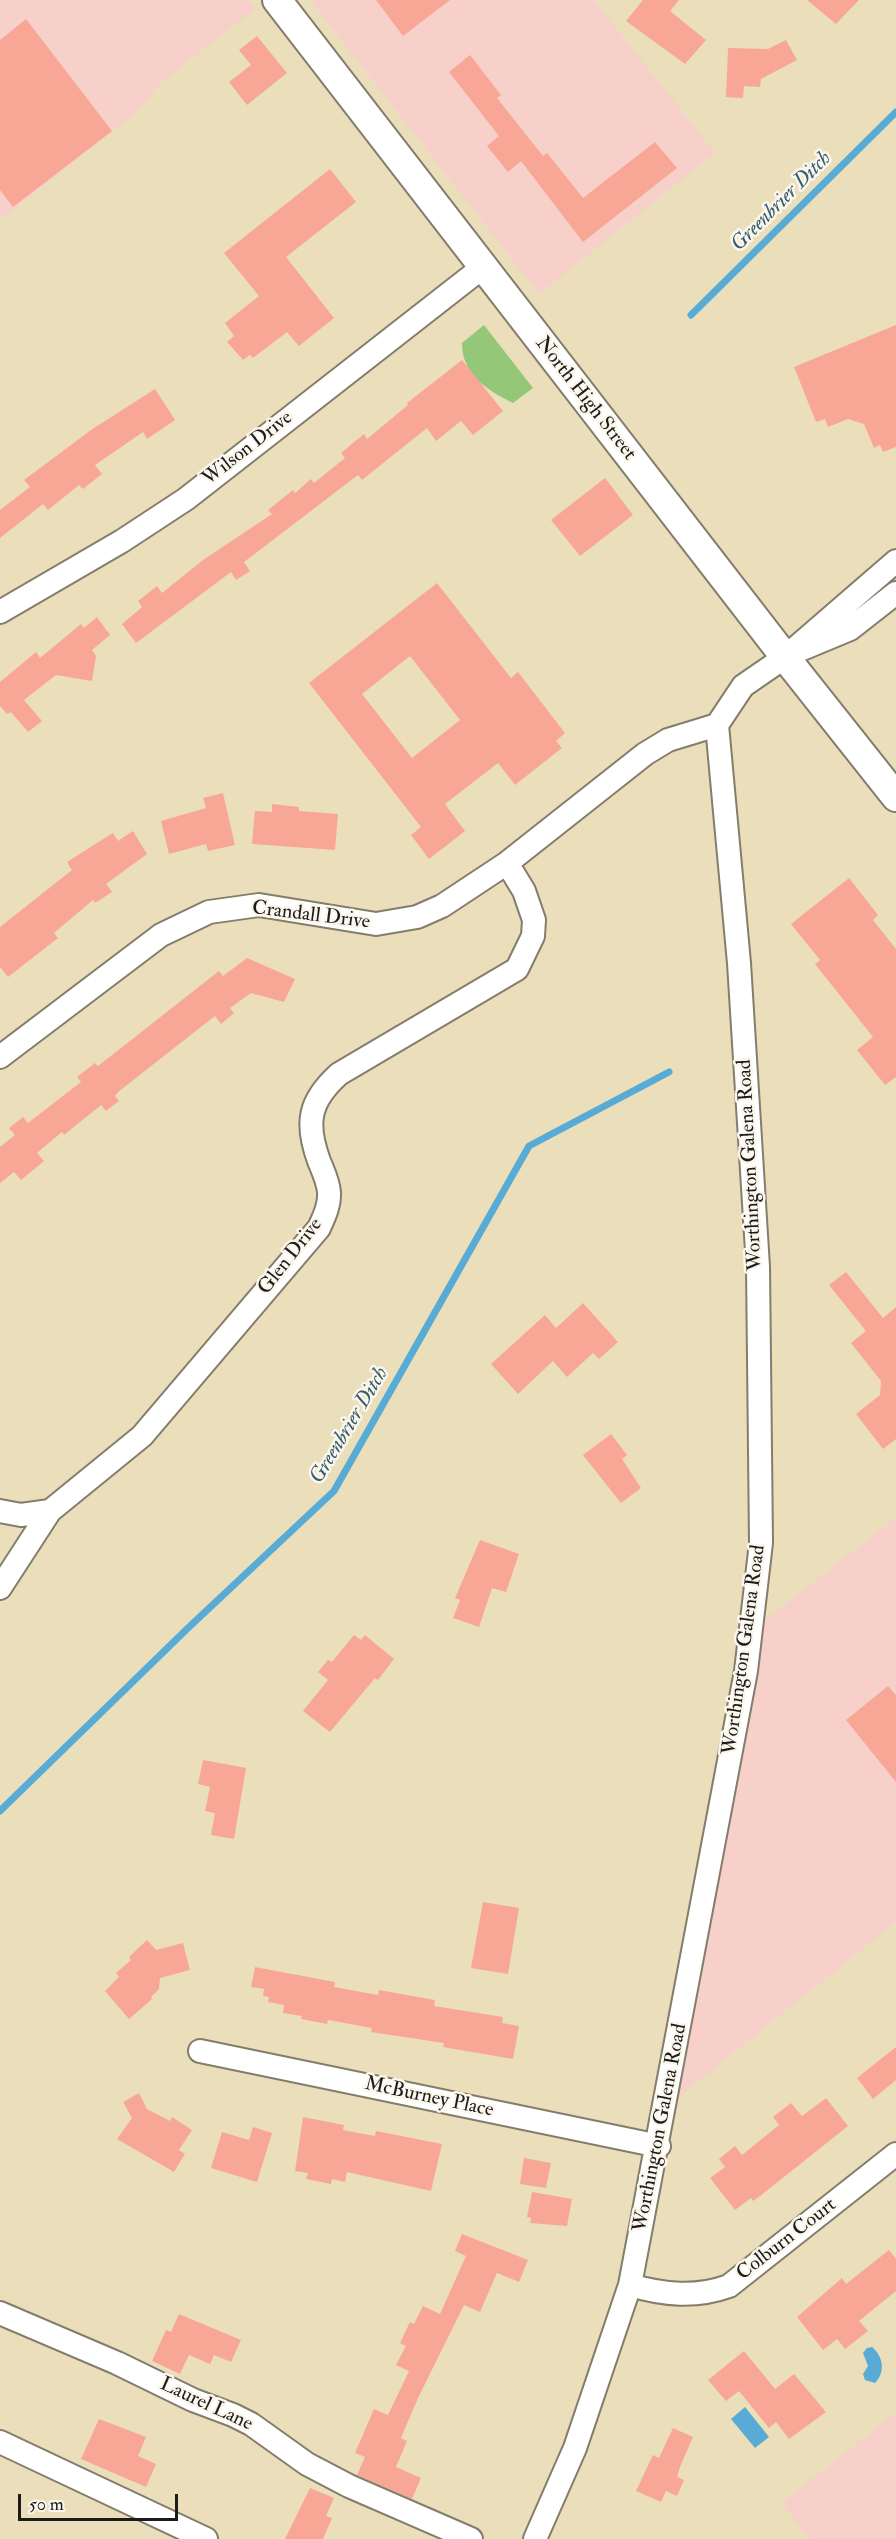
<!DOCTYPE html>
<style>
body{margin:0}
#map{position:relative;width:896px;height:2539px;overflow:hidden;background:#ebdebb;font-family:"IM FELL Double Pica",serif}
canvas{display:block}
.scale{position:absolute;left:18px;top:2494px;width:160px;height:27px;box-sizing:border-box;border:3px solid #1c1c1c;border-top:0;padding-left:8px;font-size:18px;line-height:21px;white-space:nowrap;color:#1c1c1c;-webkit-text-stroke:4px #fbf7ec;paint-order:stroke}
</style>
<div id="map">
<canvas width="896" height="2539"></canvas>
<div class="scale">50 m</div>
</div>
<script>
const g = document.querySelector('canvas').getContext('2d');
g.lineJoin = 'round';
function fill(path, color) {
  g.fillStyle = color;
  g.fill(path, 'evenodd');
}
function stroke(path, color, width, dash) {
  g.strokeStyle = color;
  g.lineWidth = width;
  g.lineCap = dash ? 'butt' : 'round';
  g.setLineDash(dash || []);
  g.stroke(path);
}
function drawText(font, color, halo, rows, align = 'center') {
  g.font = font + ' "IM FELL Double Pica",serif';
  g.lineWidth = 5;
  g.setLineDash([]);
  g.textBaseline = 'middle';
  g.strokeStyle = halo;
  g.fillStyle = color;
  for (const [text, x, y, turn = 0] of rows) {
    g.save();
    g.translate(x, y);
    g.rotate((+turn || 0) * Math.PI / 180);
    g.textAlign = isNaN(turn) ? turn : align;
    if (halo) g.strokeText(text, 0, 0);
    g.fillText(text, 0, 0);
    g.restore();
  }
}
const built = new Path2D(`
 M 0,0 L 248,0 L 255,9 L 161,82 L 135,114 L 0,220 Z
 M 310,0 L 594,0 L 715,153 L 539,294 Z
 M 896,1518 L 896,1922 L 666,2107 L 751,1631 Z
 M 896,2413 L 896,2539 L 810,2539 L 781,2503 Z`);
const green = new Path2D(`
 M 484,325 L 533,388 L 513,403 C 487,390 462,375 462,343 Z`);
const water = new Path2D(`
 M 872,2347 C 883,2356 886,2372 875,2383 L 865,2380 L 863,2374 L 868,2366 L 863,2353 L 867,2348 Z
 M 745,2407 L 769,2437 L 755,2448 L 731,2419 Z`);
const stream = new Path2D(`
 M 691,315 L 896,112
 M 0,1811 L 188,1628 L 334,1491 L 529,1146 L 669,1072`);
const building = new Path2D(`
 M 376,0 L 450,0 L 403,36 Z
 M 643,0 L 679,0 L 670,11 L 706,40 L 685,64 L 626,21 Z
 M 807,0 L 859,0 L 836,24 Z
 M 26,19 L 112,131 L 13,207 L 0,190 L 0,40 Z
 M 257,36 L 287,73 L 247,105 L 229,82 L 251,65 L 239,50 Z
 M 786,40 L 797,60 L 761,79 L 760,87 L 744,86 L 743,98 L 726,97 L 728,48 L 768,49 Z
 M 470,55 L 501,95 L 497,98 L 543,156 L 547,153 L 583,198 L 655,142 L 677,168 L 583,242 L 521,161 L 508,172 L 487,146 L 499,136 L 449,72 Z
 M 330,169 L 356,202 L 286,257 L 334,318 L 299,346 L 287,332 L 253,358 L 250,355 L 243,360 L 227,342 L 234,336 L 225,323 L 259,296 L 224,253 Z
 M 896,325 L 896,447 L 883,452 L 880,445 L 874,448 L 864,424 L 848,419 L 828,427 L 825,419 L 816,422 L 794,367 Z
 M 462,360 L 503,411 L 473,435 L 461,421 L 436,441 L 427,428 L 362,480 L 358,475 L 244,562 L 250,571 L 236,580 L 231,572 L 136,643 L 122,624 L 142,607 L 138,601 L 157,586 L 162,593 L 203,560 L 272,514 L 268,510 L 293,490 L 295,493 L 311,479 L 314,483 L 345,458 L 341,453 L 364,434 L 367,439 L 408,405 L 407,403 Z
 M 155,389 L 175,420 L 147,439 L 143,432 L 95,465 L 102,474 L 83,489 L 79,485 L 48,510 L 43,504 L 0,538 L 0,510 L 30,487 L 24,480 L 91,430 Z
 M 605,478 L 633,515 L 580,556 L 551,520 Z
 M 437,583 L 511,678 L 518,672 L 565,733 L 556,741 L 562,748 L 515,785 L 498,763 L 445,804 L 465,831 L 429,859 L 411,835 L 421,827 L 309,683 ZM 410,656 L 460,720 L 412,758 L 362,694 Z
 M 97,617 L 110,635 L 92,650 L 96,656 L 92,681 L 56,675 L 24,700 L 42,721 L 28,732 L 11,712 L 7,714 L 0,706 L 0,682 L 36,652 L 40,658 L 81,624 L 84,628 Z
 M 223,793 L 235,845 L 208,851 L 206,844 L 169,854 L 161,821 L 206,808 L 203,798 Z
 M 272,804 L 299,807 L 299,811 L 338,814 L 335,850 L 252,844 L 255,811 L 272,812 Z
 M 133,831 L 147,854 L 106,884 L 112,892 L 95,903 L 93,900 L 54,933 L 58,938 L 8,977 L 0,967 L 0,927 L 72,870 L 67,862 L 113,833 L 118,841 Z
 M 849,878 L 878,915 L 873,920 L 896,949 L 896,1077 L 885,1085 L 857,1050 L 873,1037 L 815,964 L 820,960 L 791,924 Z
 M 247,958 L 295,979 L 284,1002 L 251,993 L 230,1008 L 234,1013 L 221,1024 L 215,1016 L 118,1092 L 115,1096 L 119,1101 L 106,1111 L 101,1105 L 64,1135 L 62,1132 L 37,1153 L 44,1161 L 21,1180 L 14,1172 L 0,1183 L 0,1147 L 15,1135 L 9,1128 L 23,1117 L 28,1123 L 81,1082 L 77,1077 L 95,1063 L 98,1066 L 219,971 L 223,976 Z
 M 846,1272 L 883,1318 L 896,1307 L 896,1439 L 883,1449 L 856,1414 L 880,1395 L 881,1381 L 851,1343 L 866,1331 L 829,1285 Z
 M 583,1303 L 618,1342 L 599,1359 L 593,1353 L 567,1377 L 553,1361 L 518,1394 L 491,1364 L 545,1315 L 556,1328 Z
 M 611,1434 L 627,1455 L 622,1459 L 641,1488 L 621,1503 L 583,1455 Z
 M 480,1540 L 519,1554 L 506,1592 L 492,1588 L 479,1627 L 453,1618 L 460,1600 L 455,1598 Z
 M 354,1635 L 361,1640 L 365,1635 L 394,1659 L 378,1680 L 375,1678 L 330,1732 L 303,1711 L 328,1680 L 318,1672 L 328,1660 L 332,1662 Z
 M 888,1686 L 896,1695 L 896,1782 L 846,1720 Z
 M 203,1760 L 246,1768 L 234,1839 L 211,1835 L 215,1813 L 205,1811 L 210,1787 L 198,1784 Z
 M 483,1902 L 519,1908 L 508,1974 L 471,1968 Z
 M 147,1940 L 156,1950 L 183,1943 L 190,1970 L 160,1978 L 159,1989 L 151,1997 L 152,1999 L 129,2019 L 105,1991 L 119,1977 L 116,1973 L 131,1960 L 129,1957 Z
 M 255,1967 L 335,1982 L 334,1987 L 378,1995 L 379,1990 L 435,2000 L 434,2006 L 503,2017 L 502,2023 L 519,2026 L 513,2059 L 443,2047 L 444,2043 L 371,2032 L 372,2028 L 328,2020 L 327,2024 L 301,2019 L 302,2016 L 283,2013 L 284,2005 L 268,2002 L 269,1997 L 263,1996 L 264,1989 L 251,1987 Z
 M 896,2047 L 896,2080 L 873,2099 L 857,2078 Z
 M 139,2093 L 147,2109 L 170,2121 L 172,2117 L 192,2130 L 179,2150 L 185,2154 L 174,2172 L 117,2139 L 132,2118 L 123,2102 Z
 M 826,2098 L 848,2126 L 760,2196 L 753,2201 L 751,2198 L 735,2210 L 710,2178 L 725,2167 L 719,2159 L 735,2146 L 742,2155 L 779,2125 L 773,2117 L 791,2103 L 802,2116 Z
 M 303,2117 L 344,2125 L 343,2130 L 375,2136 L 376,2131 L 442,2144 L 431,2191 L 347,2172 L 345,2182 L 332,2179 L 331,2184 L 306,2179 L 308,2173 L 295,2171 Z
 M 253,2127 L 272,2133 L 257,2182 L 211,2168 L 222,2132 L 249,2140 Z
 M 524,2158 L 551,2163 L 546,2188 L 520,2184 Z
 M 532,2192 L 572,2199 L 567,2226 L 530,2223 L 531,2218 L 527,2217 Z
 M 462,2234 L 528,2260 L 519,2282 L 497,2273 L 480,2312 L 464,2305 L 418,2398 L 401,2438 L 407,2441 L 396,2467 L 421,2478 L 412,2499 L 357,2475 L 365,2457 L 355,2453 L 374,2409 L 388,2415 L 409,2371 L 396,2365 L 406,2346 L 400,2343 L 410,2322 L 414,2324 L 423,2306 L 440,2314 L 466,2256 L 455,2251 Z
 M 889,2250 L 896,2259 L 896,2291 L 859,2321 L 868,2331 L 845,2349 L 837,2339 L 823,2350 L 797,2317 L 842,2278 L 846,2284 Z
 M 179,2314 L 241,2340 L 231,2362 L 214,2355 L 210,2364 L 189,2355 L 180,2374 L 152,2361 L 166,2330 L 171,2332 Z
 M 744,2351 L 775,2389 L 794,2374 L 826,2412 L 789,2439 L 776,2422 L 769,2428 L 739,2391 L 726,2401 L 708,2380 Z
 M 99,2419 L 146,2437 L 138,2456 L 156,2464 L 146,2487 L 81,2459 Z
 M 673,2428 L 693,2437 L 680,2467 L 677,2477 L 684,2480 L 677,2496 L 666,2491 L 661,2502 L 636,2491 L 653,2455 L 659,2458 Z
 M 310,2488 L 334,2498 L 326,2516 L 332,2518 L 323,2539 L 285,2539 Z`);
const minor = new Path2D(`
 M 0,612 L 122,541 L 186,499 L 483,267
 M 802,649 L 850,629 L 896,593
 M 0,1057 L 161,935 L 209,912 L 259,905 L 376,924 L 417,917 L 442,906 L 507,863 L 645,754 L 668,740 L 717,725
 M 0,1511 L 21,1515 L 50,1511 L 0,1588
 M 50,1511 L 142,1436 L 319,1228 C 324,1217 330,1205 329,1192 C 328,1181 323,1171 319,1161 C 305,1123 309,1101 339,1074 L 517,969 L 533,936 L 534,920 L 524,891 L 507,863
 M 200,2051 L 659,2146
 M 630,2285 C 664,2295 696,2298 729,2286 L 896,2154
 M 0,2313 L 117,2363 L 193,2400 L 233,2415 L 251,2424 L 307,2464 L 349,2486 L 471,2539
 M 0,2442 L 206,2539
 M 535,2539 L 575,2448 L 630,2285 L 746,1671 L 761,1543 L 758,1267 L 739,963 L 717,725 L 743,686 L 785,657 L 896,561`);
const major = new Path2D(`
 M 277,0 L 785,657 L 896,797`);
const streetNames = [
 ["North High Street",585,399,52],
 ["Wilson Drive",248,449,-38],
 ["Crandall Drive",311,916,7],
 ["Worthington Galena Road",751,1165,-93],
 ["Glen Drive",291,1257,-52],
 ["Worthington Galena Road",745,1650,-82],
 ["McBurney Place",429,2098,12],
 ["Worthington Galena Road",661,2128,-79],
 ["Colburn Court",787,2240,-38],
 ["Laurel Lane",206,2405,25]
];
const waterNames = [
 ["Greenbrier Ditch",782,202,-45],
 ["Greenbrier Ditch",350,1426,-59]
];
fill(built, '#f7d0ca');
fill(green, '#94c777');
fill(water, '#58abd4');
stroke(stream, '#58abd4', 7);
fill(building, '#f8a797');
stroke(minor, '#847d6c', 26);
stroke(major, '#847d6c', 32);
stroke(minor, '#fff', 22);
stroke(major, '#fff', 28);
drawText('20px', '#1c1c1c', '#fbf7ec', streetNames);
drawText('italic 21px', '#375c6f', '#fbf7ec', waterNames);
</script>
